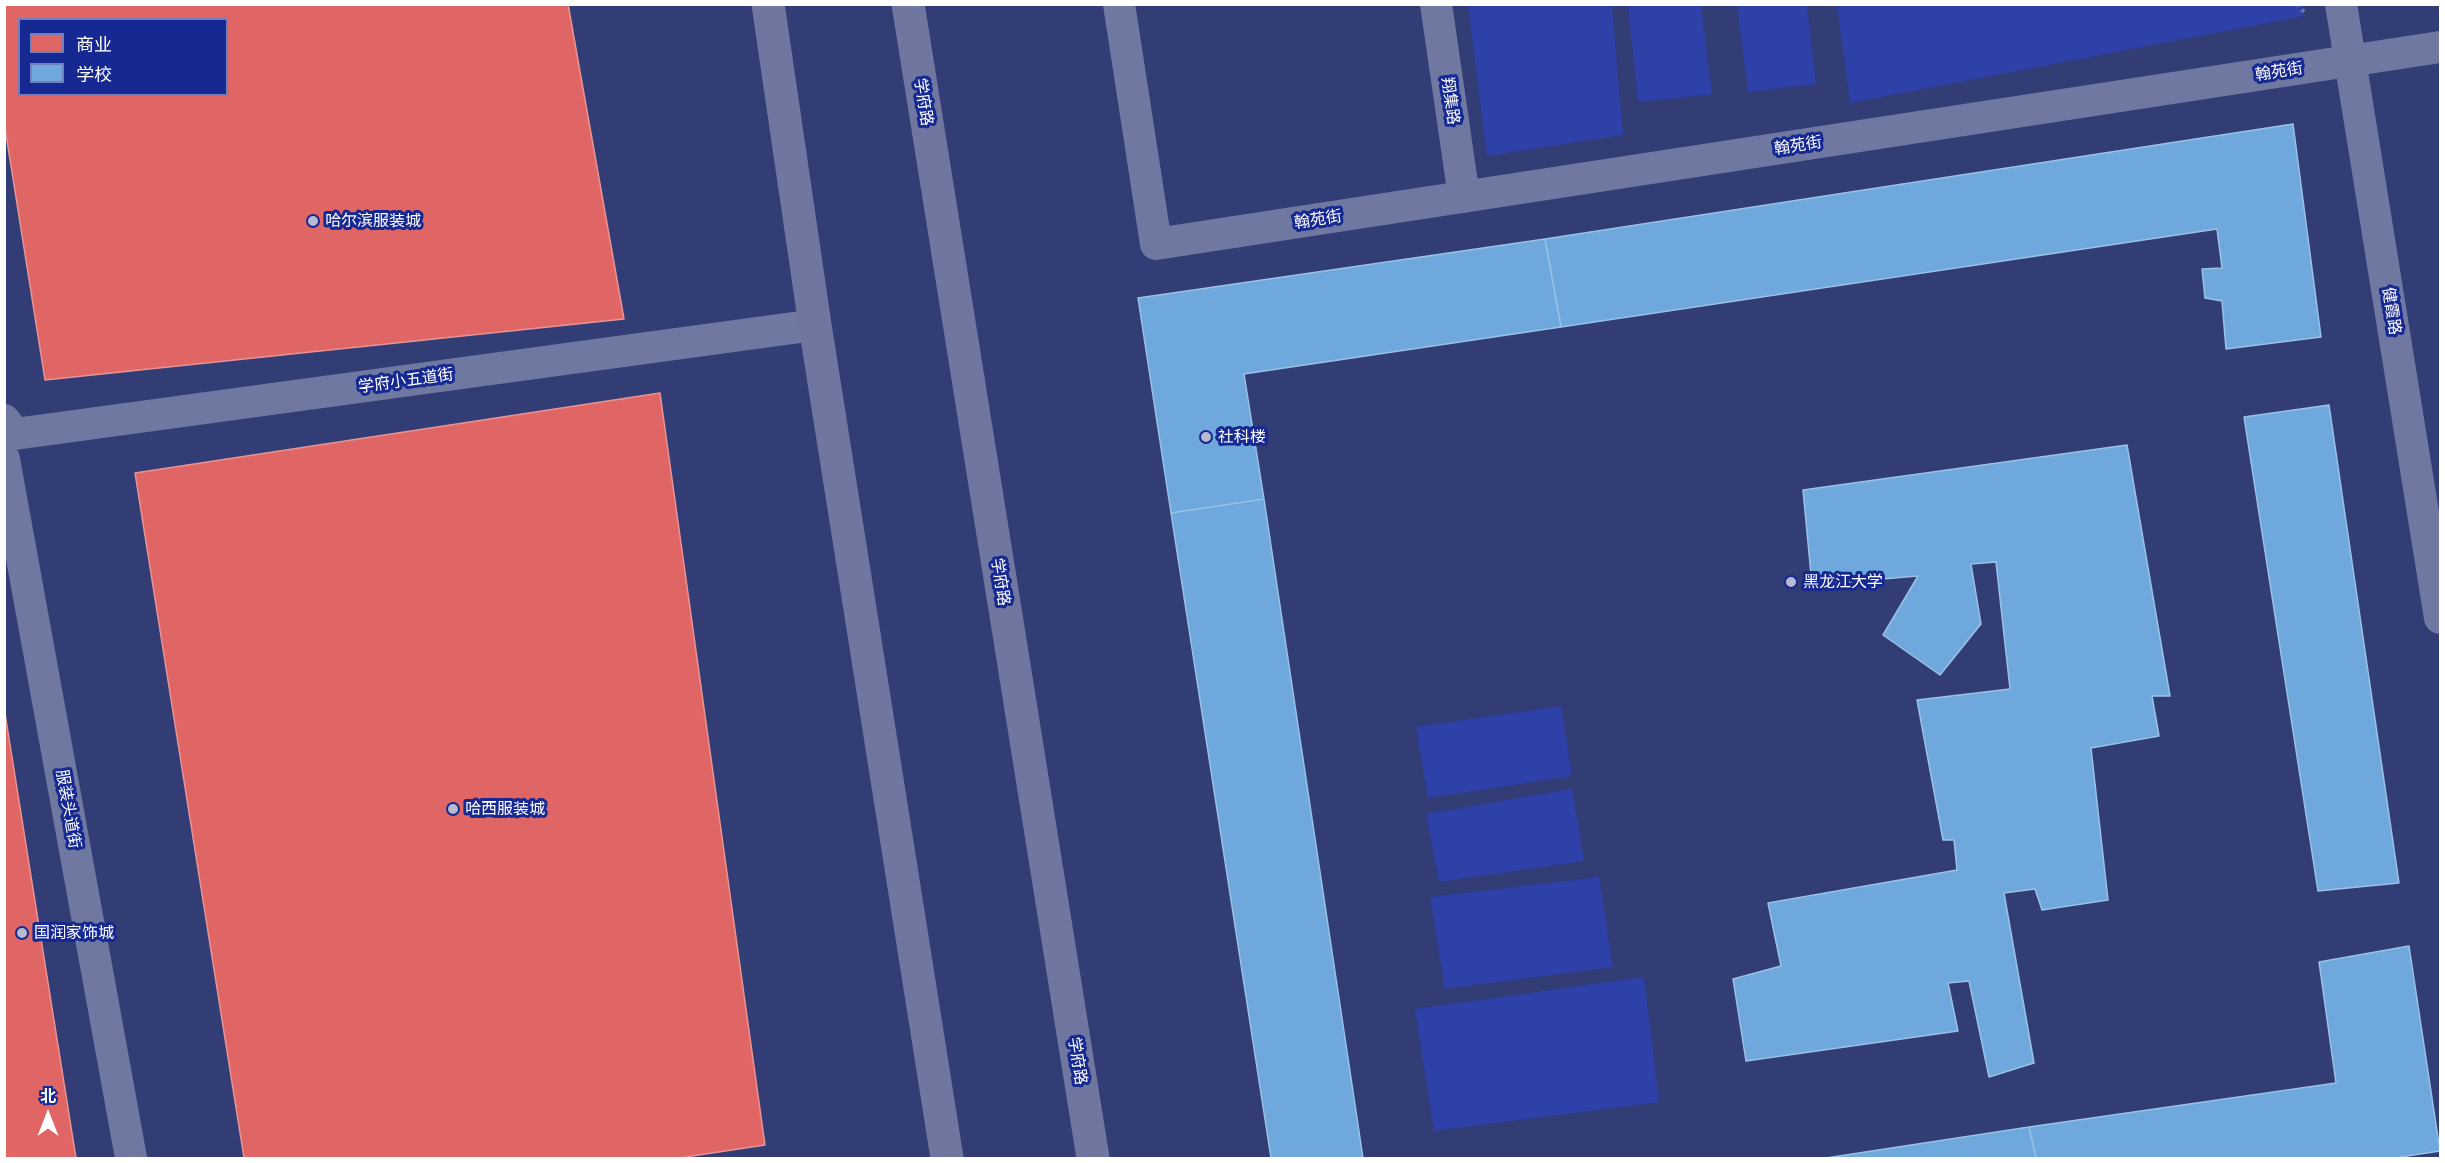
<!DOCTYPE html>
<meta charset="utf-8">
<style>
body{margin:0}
#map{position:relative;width:2445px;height:1163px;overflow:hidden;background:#323c75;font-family:Figtree,"Noto Sans SC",sans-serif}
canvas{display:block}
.frame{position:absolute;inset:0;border:6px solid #fff;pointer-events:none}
.legend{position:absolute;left:18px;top:18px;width:210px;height:78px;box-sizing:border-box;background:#162891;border:2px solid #737ebd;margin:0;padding:8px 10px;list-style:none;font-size:18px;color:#fff}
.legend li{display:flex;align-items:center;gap:12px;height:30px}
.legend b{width:30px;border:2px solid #737ebd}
.north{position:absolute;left:18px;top:1085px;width:60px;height:60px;-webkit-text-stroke:4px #162891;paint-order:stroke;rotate:0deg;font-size:16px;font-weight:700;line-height:24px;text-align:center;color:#fff}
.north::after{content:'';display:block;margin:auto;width:21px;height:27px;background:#fff;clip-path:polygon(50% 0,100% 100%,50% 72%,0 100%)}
</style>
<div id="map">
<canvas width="2445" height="1163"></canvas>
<div class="frame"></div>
<ul class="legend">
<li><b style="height:16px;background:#e06666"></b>商业</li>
<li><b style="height:16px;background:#6fa8dc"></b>学校</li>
</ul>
<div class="north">北</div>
</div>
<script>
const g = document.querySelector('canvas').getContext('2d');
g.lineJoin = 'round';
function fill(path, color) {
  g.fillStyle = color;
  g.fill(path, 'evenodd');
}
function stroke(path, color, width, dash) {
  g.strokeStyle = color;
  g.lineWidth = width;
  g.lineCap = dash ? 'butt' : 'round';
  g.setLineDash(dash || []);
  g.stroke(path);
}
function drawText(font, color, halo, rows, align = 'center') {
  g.font = font + ' Figtree,"Noto Sans SC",sans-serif';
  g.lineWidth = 6;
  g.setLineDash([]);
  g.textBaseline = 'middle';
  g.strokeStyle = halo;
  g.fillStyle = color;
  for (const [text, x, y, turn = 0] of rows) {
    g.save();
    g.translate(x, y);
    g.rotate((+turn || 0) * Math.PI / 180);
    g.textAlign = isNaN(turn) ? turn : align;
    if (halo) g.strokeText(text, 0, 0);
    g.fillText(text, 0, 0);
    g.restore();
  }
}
const green = new Path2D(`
 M 1468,5 L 1612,5 L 1623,135 L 1487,156 Z
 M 1628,5 L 1701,5 L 1712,94 L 1638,102 Z
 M 1737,5 L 1807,5 L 1816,84 L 1748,92 Z
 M 2302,5 L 2304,16 L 1850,103 L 1837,5 Z
 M 1561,706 L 1572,776 L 1428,798 L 1416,727 Z
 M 1572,789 L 1584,861 L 1439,882 L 1426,814 Z
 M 1599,877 L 1613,967 L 1445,989 L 1430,897 Z
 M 1644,977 L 1659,1102 L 1434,1131 L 1415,1009 Z`);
const shops = new Path2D(`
 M 4,4 L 568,4 L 624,319 L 45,380 L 4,122 ZM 20,20 L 226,20 L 226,94 L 20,94 Z
 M 660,393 L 765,1145 L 679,1158 L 244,1158 L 135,473 Z
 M 4,707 L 76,1158 L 4,1158 Z`);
const schools = new Path2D(`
 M 2293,124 L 2321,337 L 2226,349 L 2222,301 L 2205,298 L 2202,269 L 2222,268 L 2217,229 L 1561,327 L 1545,239 Z
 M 1545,239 L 1561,327 L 1244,374 L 1264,499 L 1171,513 L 1138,298 Z
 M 2329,405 L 2399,883 L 2318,891 L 2244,417 Z
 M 2127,445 L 2170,696 L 2152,696 L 2159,736 L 2091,748 L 2108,900 L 2042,910 L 2035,889 L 2004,893 L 2034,1063 L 1989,1077 L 1969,981 L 1948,983 L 1958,1031 L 1746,1061 L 1733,979 L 1781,966 L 1768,903 L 1957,870 L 1954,840 L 1943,840 L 1917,700 L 2010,689 L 1996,562 L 1971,564 L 1981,624 L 1940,675 L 1883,635 L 1918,576 L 1812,585 L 1803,490 Z
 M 1264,499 L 1363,1158 L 1271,1158 L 1171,513 Z
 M 2409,946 L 2440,1151 L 2394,1158 L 2036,1158 L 2029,1127 L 2336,1083 L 2319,962 Z
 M 2029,1127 L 2036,1158 L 1826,1158 Z`);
const path = new Path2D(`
 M 2297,4 L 2304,12`);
const minor = new Path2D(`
 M 1119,4 L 1156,244 L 2440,47
 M 1436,4 L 1464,197
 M 2341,4 L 2440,618
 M 4,420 L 15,434 L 815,325
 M 4,459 L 131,1158`);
const trunk = new Path2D(`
 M 768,4 L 815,325 L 947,1158
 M 908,4 L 1093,1158`);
const markers = [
 [313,221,6,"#b7bbcf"],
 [1206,437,6,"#b7bbcf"],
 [1791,582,6,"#b7bbcf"],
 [453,809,6,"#b7bbcf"],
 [22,933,6,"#b7bbcf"]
];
const streetNames = [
 ["翰苑街",2279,72,-9],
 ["翔集路",1450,101,82],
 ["学府路",923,102,81],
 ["翰苑街",1798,146,-9],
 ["翰苑街",1318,220,-9],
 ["健霞路",2391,311,81],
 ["学府小五道街",406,381,-8],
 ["学府路",1000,582,81],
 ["服装头道街",68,809,80],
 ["学府路",1077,1061,81]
];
const poiNames = [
 ["哈尔滨服装城",325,221],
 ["社科楼",1218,437],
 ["黑龙江大学",1803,582],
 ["哈西服装城",465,809],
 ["国润家饰城",34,933]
];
fill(green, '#2d41a9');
fill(shops, '#e06666');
stroke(shops, '#e99494', 1.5);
fill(schools, '#6fa8dc');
stroke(schools, '#9ac2e6', 1.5);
stroke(path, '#6f78a0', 4, [3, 4.5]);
stroke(minor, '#6f78a0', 32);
stroke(trunk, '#6f77a0', 33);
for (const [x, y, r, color] of markers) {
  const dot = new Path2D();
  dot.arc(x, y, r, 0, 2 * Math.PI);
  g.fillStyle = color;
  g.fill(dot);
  stroke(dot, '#162891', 2);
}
drawText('16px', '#fff', '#162891', streetNames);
drawText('16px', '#fff', '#162891', poiNames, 'left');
</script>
